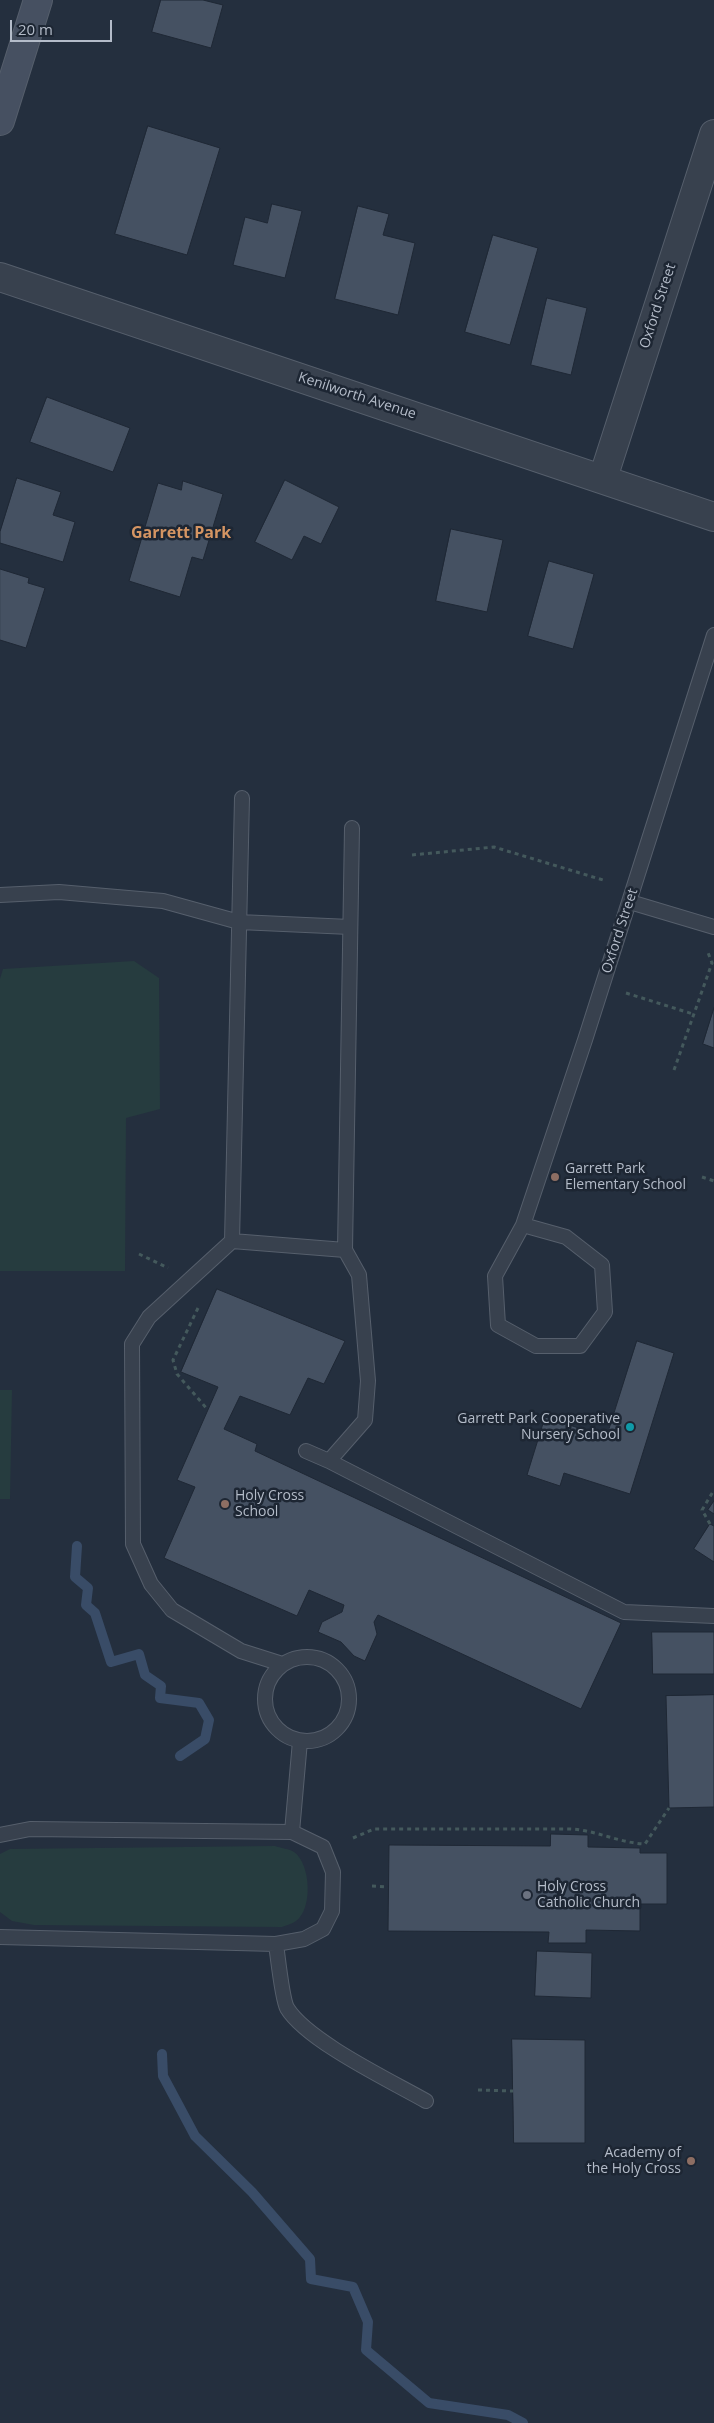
<!DOCTYPE html>
<style>
body{margin:0}
#map{position:relative;width:714px;height:2423px;overflow:hidden;background:#242f3e;font-family:"Open Sans",sans-serif}
canvas{display:block}
.scale{position:absolute;left:10px;top:20px;width:102px;height:22px;box-sizing:border-box;border:2px solid #b4bcc9;border-top:0;padding-left:6px;font-size:15px;line-height:18px;white-space:nowrap;color:#b4bcc9;-webkit-text-stroke:4px #1d2633;paint-order:stroke}
</style>
<div id="map">
<canvas width="714" height="2423"></canvas>
<div class="scale">20 m</div>
</div>
<script>
const g = document.querySelector('canvas').getContext('2d');
g.lineJoin = 'round';
function fill(path, color) {
  g.fillStyle = color;
  g.fill(path, 'evenodd');
}
function stroke(path, color, width, dash) {
  g.strokeStyle = color;
  g.lineWidth = width;
  g.lineCap = dash ? 'butt' : 'round';
  g.setLineDash(dash || []);
  g.stroke(path);
}
function drawText(font, color, halo, rows, align = 'center') {
  g.font = font + ' "Open Sans",sans-serif';
  g.lineWidth = 5;
  g.setLineDash([]);
  g.textBaseline = 'middle';
  g.strokeStyle = halo;
  g.fillStyle = color;
  for (const [text, x, y, turn = 0] of rows) {
    g.save();
    g.translate(x, y);
    g.rotate((+turn || 0) * Math.PI / 180);
    g.textAlign = isNaN(turn) ? turn : align;
    if (halo) g.strokeText(text, 0, 0);
    g.fillText(text, 0, 0);
    g.restore();
  }
}
const green = new Path2D(`
 M 134,961 L 159,978 L 160,1109 L 126,1118 L 125,1271 L 0,1271 L 0,979 L 3,969 Z
 M 0,1390 L 12,1390 L 10,1499 L 0,1499 Z
 M 275,1846 C 280,1848 290,1849 294,1852 C 311,1864 313,1909 296,1921 C 292,1924 286,1925 282,1927 L 34,1925 L 12,1921 L 0,1912 L 0,1854 L 10,1849 Z`);
const stream = new Path2D(`
 M 77,1546 L 75,1577 L 88,1588 L 86,1605 L 95,1613 L 111,1662 L 139,1654 L 145,1675 L 161,1686 L 160,1698 L 199,1703 L 209,1720 L 205,1739 L 180,1756
 M 162,2054 L 163,2076 L 195,2136 L 252,2192 L 310,2259 L 311,2279 L 353,2287 L 368,2322 L 366,2350 L 429,2403 L 508,2415 L 523,2423`);
const building = new Path2D(`
 M 161,0 L 203,0 L 223,5 L 211,48 L 152,32 Z
 M 148,126 L 220,148 L 187,255 L 115,234 Z
 M 272,204 L 302,211 L 285,278 L 233,265 L 245,217 L 267,223 Z
 M 358,206 L 389,214 L 383,235 L 415,243 L 398,315 L 335,299 Z
 M 493,235 L 538,248 L 510,345 L 465,332 Z
 M 547,298 L 587,308 L 571,375 L 531,365 Z
 M 47,397 L 130,428 L 113,472 L 30,442 Z
 M 17,478 L 61,492 L 53,515 L 75,522 L 63,562 L 0,543 L 0,532 Z
 M 285,480 L 339,507 L 321,544 L 304,536 L 292,560 L 255,542 Z
 M 183,481 L 223,494 L 203,560 L 192,557 L 180,597 L 129,581 L 158,483 L 181,490 Z
 M 451,529 L 503,540 L 487,612 L 436,601 Z
 M 549,561 L 594,574 L 573,649 L 528,636 Z
 M 0,569 L 29,578 L 28,583 L 45,588 L 26,648 L 0,640 Z
 M 714,1008 L 714,1048 L 703,1044 Z
 M 217,1289 L 345,1341 L 324,1384 L 308,1378 L 290,1415 L 240,1396 L 224,1429 L 257,1444 L 255,1451 L 621,1623 L 581,1709 L 378,1615 L 374,1622 L 377,1634 L 365,1661 L 354,1656 L 341,1642 L 318,1632 L 322,1622 L 342,1612 L 344,1605 L 309,1590 L 297,1616 L 164,1558 L 195,1487 L 177,1480 L 218,1387 L 181,1372 Z
 M 637,1341 L 674,1353 L 630,1494 L 564,1473 L 560,1486 L 527,1475 L 545,1417 L 606,1437 Z
 M 714,1501 L 714,1514 L 708,1510 Z
 M 710,1524 L 714,1526 L 714,1562 L 694,1549 Z
 M 652,1632 L 714,1632 L 714,1674 L 653,1674 Z
 M 714,1695 L 714,1807 L 669,1808 L 666,1696 Z
 M 551,1834 L 588,1835 L 588,1847 L 640,1848 L 640,1853 L 667,1853 L 667,1904 L 640,1904 L 640,1931 L 586,1930 L 586,1943 L 548,1943 L 549,1932 L 388,1931 L 389,1845 L 550,1846 Z
 M 537,1951 L 592,1953 L 591,1998 L 535,1996 Z
 M 512,2039 L 585,2040 L 585,2143 L 514,2143 Z`);
const path = new Path2D(`
 M 412,855 L 494,847 L 603,880
 M 626,993 L 693,1014
 M 674,1070 L 712,963 L 707,950
 M 702,1177 L 714,1181
 M 139,1254 L 168,1268
 M 198,1308 L 173,1360 L 177,1374 L 208,1410
 M 710,1524 L 702,1510 L 714,1490
 M 353,1838 L 374,1829 L 570,1829 C 596,1830 619,1843 645,1844 L 669,1808
 M 372,1886 L 388,1887
 M 478,2090 L 513,2091`);
const service = new Path2D(`
 M 242,798 L 232,1241 L 345,1250 L 352,828
 M 0,895 L 59,892 L 163,901 L 239,922 L 350,927
 M 630,902 L 714,927
 M 523,1225 L 566,1237 L 602,1265 L 605,1312 L 580,1346 L 536,1346 L 498,1325 L 495,1276 L 523,1225 L 585,1040 L 714,635
 M 232,1241 L 149,1317 L 132,1344 L 133,1544 L 151,1584 L 172,1610 L 241,1651 L 282,1664
 M 306,1451 L 329,1461 L 365,1420 L 368,1381 L 359,1275 L 345,1250
 M 329,1461 L 624,1612 L 714,1616
 M265 1699a42 42 0 1 1 84 0a42 42 0 1 1-84 0Z
 M 292,1832 L 300,1741
 M 0,1835 L 30,1829 L 292,1832 L 323,1847 L 333,1872 L 332,1911 L 323,1929 L 304,1939 L 276,1944 L 0,1937
 M 276,1944 C 278,1958 282,1998 287,2008 C 307,2041 391,2081 426,2101`);
const minor = new Path2D(`
 M 0,277 L 714,517
 M 603,478 L 714,134`);
const secondary = new Path2D(`
 M 0,121 L 38,0`);
const markers = [
 [555,1177,5,"#8d6e63"],
 [630,1427,5,"#0f9aa8"],
 [225,1504,5,"#8d6e63"],
 [527,1895,5,"#6b7280"],
 [691,2161,5,"#8d6e63"]
];
const streetNames = [
 ["Oxford Street",658,306,-72],
 ["Kenilworth Avenue",357,396,18],
 ["Oxford Street",620,931,-72]
];
const poiNames = [
 ["Garrett Park",565,1169],
 ["Elementary School",565,1185],
 ["Garrett Park Cooperative",620,1419,"right"],
 ["Nursery School",620,1435,"right"],
 ["Holy Cross",235,1496],
 ["School",235,1512],
 ["Holy Cross",537,1887],
 ["Catholic Church",537,1903],
 ["Academy of",681,2153,"right"],
 ["the Holy Cross",681,2169,"right"]
];
const quarterNames = [
 ["Garrett Park",181,533]
];
fill(green, '#263c3f');
stroke(stream, '#394c67', 10);
fill(building, '#455162');
stroke(building, '#1f2835', 1);
stroke(service, '#565f6c', 16);
stroke(minor, '#565f6c', 30);
stroke(secondary, '#565f6c', 30);
stroke(path, '#44595c', 3, [4, 4]);
stroke(service, '#38414e', 14);
stroke(minor, '#38414e', 28);
stroke(secondary, '#465061', 28);
for (const [x, y, r, color] of markers) {
  const dot = new Path2D();
  dot.arc(x, y, r, 0, 2 * Math.PI);
  g.fillStyle = color;
  g.fill(dot);
  stroke(dot, '#1d2633', 2);
}
drawText('14px', '#b4bcc9', '#1d2633', streetNames);
drawText('14px', '#b4bcc9', '#1d2633', poiNames, 'left');
drawText('bold 16px', '#d59563', '#1d2633', quarterNames);
</script>
